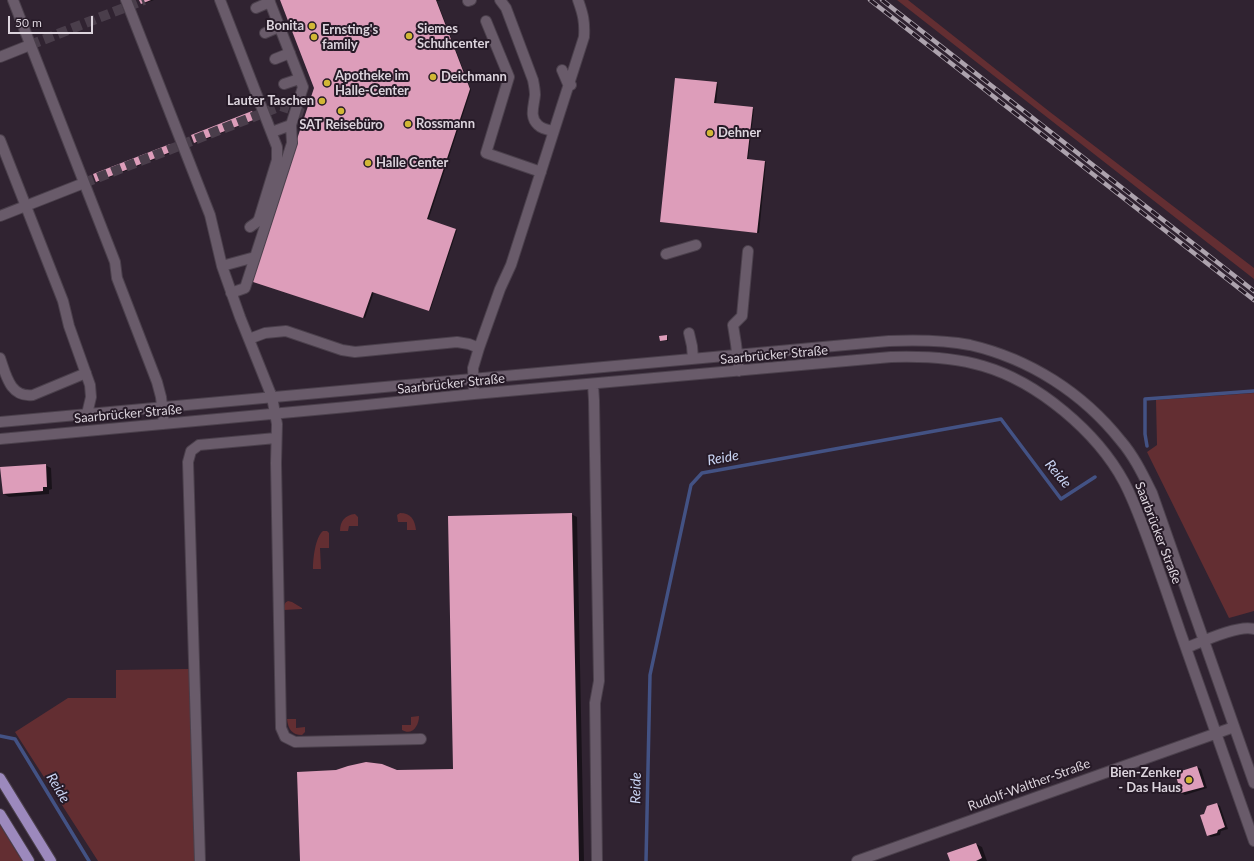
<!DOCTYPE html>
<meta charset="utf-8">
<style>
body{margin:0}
#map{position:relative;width:1254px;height:861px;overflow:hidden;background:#302331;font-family:Lato,sans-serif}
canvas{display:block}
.scale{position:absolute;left:8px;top:16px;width:85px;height:18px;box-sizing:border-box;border:2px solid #dcd4dd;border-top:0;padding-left:5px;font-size:12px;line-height:14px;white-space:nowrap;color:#dcd4dd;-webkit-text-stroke:3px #261a27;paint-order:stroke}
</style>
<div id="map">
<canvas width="1254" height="861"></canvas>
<div class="scale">50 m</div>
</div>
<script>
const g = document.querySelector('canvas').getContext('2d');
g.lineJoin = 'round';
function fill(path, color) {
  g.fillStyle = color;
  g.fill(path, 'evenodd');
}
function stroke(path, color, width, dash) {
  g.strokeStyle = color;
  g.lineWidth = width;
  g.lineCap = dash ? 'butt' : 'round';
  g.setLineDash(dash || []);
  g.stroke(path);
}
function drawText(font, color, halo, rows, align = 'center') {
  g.font = font + ' Lato,sans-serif';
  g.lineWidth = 4;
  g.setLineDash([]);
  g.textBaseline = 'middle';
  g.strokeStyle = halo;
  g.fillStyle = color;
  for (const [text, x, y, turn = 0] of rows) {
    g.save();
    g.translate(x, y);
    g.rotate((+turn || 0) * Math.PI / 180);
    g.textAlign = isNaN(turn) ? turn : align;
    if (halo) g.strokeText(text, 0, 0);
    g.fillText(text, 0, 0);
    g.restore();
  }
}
const green = new Path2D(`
 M 897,0 L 908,0 L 1050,112 L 1254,268 L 1254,279 Z
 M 1254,393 L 1254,611 L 1229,618 L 1147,452 L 1157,445 L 1156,400 Z
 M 400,513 C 411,513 415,520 416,530 L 407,530 L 407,522 L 398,522 L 397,515 Z
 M 355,514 L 358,517 L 358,526 L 349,526 L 348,531 L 340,531 C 340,521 345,515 355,514 Z
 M 323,531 L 327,531 L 329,533 L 329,548 L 320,548 L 321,569 L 313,569 C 313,560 315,537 323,531 Z
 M 288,601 L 292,602 L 302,608 L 302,609 L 284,610 C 284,605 284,603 288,601 Z
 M 189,669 L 196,861 L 98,861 L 15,732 L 68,698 L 116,698 L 116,670 Z
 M 419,716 C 419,726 412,736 402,730 L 402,725 L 411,725 L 411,717 Z
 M 287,719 L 296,719 L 296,728 L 305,727 L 305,732 L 302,735 C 292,735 288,729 287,719 Z
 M 0,825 L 22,861 L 0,861 Z`);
const shadow = new Path2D(`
 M 140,0 L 154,0 L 143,4 Z
 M 280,0 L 441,0 L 437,1 L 471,90 L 428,221 L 457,230 L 430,311 L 374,292 L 365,318 L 253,281 L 315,88 Z
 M 716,83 L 718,84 L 716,104 L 754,109 L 748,160 L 766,162 L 759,233 L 661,222 Z
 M 252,112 L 256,119 L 197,143 L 195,142 Z
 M 170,145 L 173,152 L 98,182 L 97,181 Z
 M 667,336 L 668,337 L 668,341 L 661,340 Z
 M 45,465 L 51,468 L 52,489 L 49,490 L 49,494 L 9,497 L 4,494 Z
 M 571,514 L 577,517 L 584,861 L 301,861 L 454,770 Z
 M 1197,767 L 1201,769 L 1207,788 L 1185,795 L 1181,793 L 1176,773 Z
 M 1216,804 L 1220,806 L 1228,829 L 1221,831 L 1220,835 L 1211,837 L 1207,835 Z
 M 976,844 L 982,847 L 987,861 L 951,861 Z`);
const stream = new Path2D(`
 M 1147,446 L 1145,434 L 1145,399 L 1254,391
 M 0,736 L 15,739 L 89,861
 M 646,861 L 650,675 L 691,485 L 702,473 L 1001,419 L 1061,499 L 1095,477`);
const building = new Path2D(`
 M 139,0 L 151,0 L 141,4 Z
 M 280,0 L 436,0 L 470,89 L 427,219 L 456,229 L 429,311 L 372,292 L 363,318 L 250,281 L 314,88 Z
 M 675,78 L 717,82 L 714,103 L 753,107 L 747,159 L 765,161 L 757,233 L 660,222 Z
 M 252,111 L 256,119 L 194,143 L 191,135 Z
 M 170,144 L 173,151 L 96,182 L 93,174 Z
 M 667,335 L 667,340 L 660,341 L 659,336 Z
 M 46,464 L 47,487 L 43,487 L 43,491 L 3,494 L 0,467 Z
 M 572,513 L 579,861 L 300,861 L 297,772 L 336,770 L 348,766 L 366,762 L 382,764 L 397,770 L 453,769 L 448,516 Z
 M 1197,766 L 1204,787 L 1181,793 L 1175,773 Z
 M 1217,803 L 1225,827 L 1218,830 L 1217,833 L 1207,836 L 1200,815 L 1204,814 L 1207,806 Z
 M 976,843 L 982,858 L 976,861 L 950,861 L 947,853 Z`);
const minorTunnel = new Path2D(`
 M 30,45 L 144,0
 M 84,183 L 281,106 L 305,114`);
const minor = new Path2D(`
 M 13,0 L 115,262 L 117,278 L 157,382 L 161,397 L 164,424
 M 126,0 L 210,215 L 222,266 L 240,317 L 272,397 L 277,424 L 276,463 L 281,728 L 285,737 L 295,742 L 421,739
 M 220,0 L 277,147 L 277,160 L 259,219 L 257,222 L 250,227
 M 500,0 L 506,8 L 533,80 C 534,85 535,90 535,95 C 534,106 529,117 538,125 C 542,129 548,130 553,131
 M 468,1 L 471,0
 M 256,8 L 270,2
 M 486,21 L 509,77 L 486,153 L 541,172
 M 265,33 L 279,27
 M 0,57 L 30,45
 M 275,59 L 290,53
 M 562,70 L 568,84 L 571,85
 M 284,84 L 299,79
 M 272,132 L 291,125
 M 0,140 L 63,301 L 69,326 L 90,385 L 91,397 L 87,414
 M 0,216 L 84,183
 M 666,254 L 696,245
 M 222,266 L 255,257
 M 231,293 L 245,288 L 292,143 L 291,125 L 303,87 L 269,0
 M 689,333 L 692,346 L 693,359
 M 249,339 L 265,333 L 286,331 L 342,350 L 355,352 L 457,342 L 469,344 L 479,348 L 473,368 L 474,394
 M 479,348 L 500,289 L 511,265 L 584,37 C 585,22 583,14 578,0
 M 0,358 C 6,375 10,398 33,395 L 86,373
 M 739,371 L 736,344 L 733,325 L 742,316 L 748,251
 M 593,384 L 594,400 L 599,681 L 595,703 L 597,861
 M 0,422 L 889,341 C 916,340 944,340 970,345 C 1030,359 1083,393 1121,441 C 1134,456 1143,475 1152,493 L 1254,783
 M 0,439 L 347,407 L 474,394 L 891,357 C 922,356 953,357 983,366 C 1038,382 1097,432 1124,482 C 1133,499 1140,518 1147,537 C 1159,569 1170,602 1181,634 C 1205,703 1230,772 1254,841
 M 1186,648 C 1201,642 1239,624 1254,629
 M 200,861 L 188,462 L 191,451 L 199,445 L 276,438
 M 857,861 L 1234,727`);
const major = new Path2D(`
 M 0,778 L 51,861
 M 0,814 L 29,861`);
const rail = new Path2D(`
 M 870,0 L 1254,300
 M 882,0 L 1254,291`);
const markers = [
 [312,26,4,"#d1b736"],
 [409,36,4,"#d1b736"],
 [314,37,4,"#d1b736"],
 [433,77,4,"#d1b736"],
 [327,83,4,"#d1b736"],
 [322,101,4,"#d1b736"],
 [341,111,4,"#d1b736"],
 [408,124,4,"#d1b736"],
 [710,133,4,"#d1b736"],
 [368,163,4,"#d1b736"],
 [1189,780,4,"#d1b736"]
];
const poiNames = [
 ["Bonita",304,26,"right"],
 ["Siemes",417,29],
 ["Schuhcenter",417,44],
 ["Ernsting's",322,30],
 ["family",322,45],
 ["Apotheke im",335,76],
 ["Halle-Center",335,91],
 ["Deichmann",441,77],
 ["Lauter Taschen",314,101,"right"],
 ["Rossmann",416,124],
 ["SAT Reisebüro",341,125,"center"],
 ["Dehner",718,133],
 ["Halle Center",376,163],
 ["Bien-Zenker",1181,773,"right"],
 ["- Das Haus",1181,788,"right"]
];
const streetNames = [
 ["Saarbrücker Straße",774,355,-5],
 ["Saarbrücker Straße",451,384,-6],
 ["Saarbrücker Straße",128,414,-5],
 ["Saarbrücker Straße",1158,533,69],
 ["Rudolf-Walther-Straße",1029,785,-20]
];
const waterNames = [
 ["Reide",723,458,-10],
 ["Reide",1058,474,50],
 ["Reide",58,788,59],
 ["Reide",636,788,-89]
];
fill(green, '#632e32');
fill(shadow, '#0007');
stroke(stream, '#435284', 3.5);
fill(building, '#dd9dba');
stroke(minorTunnel, '#4a3e4b', 10, [10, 5]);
stroke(minor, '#4b404c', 12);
stroke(major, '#4b404c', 12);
stroke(minor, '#695b6a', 10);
stroke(major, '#9c89bd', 10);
stroke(rail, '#ada3ae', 4.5);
stroke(rail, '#261a27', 3, [9]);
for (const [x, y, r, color] of markers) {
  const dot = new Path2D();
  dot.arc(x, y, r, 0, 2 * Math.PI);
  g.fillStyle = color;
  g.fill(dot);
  stroke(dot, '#261a27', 1.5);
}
drawText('bold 13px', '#dcd4dd', '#261a27', poiNames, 'left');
drawText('13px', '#dcd4dd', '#261a27', streetNames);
drawText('italic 14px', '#cad5f4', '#261a27', waterNames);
</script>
